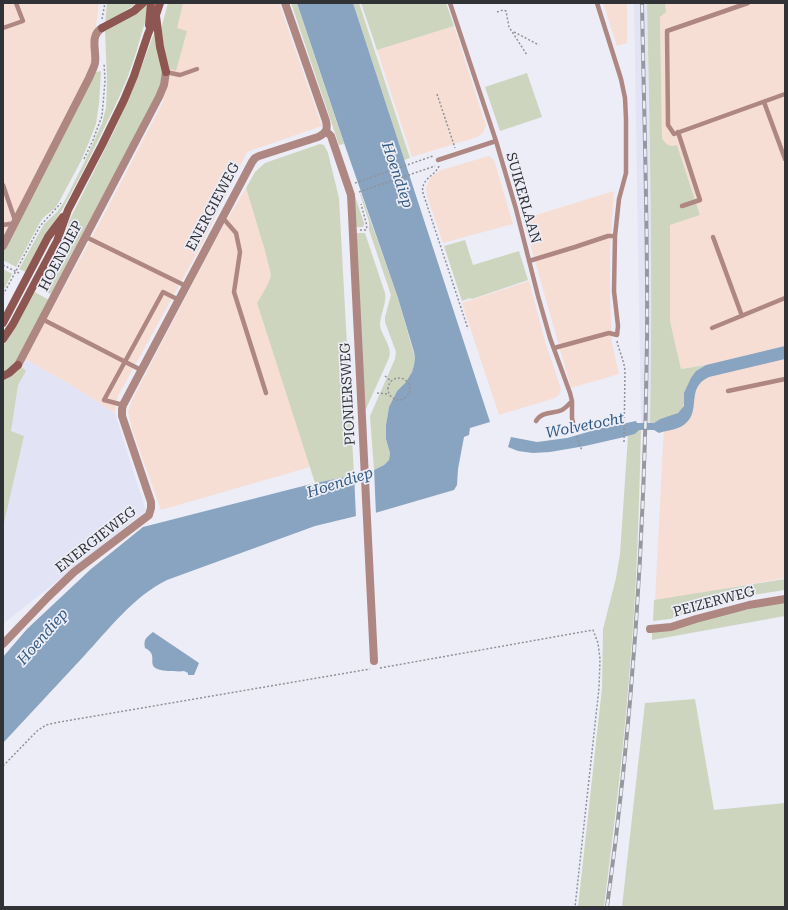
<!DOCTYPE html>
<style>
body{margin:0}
#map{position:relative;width:788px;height:910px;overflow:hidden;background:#ecedf6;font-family:"Roboto Serif",serif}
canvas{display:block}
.frame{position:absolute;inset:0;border:4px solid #313235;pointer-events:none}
</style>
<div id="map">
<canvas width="788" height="910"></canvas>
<div class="frame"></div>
</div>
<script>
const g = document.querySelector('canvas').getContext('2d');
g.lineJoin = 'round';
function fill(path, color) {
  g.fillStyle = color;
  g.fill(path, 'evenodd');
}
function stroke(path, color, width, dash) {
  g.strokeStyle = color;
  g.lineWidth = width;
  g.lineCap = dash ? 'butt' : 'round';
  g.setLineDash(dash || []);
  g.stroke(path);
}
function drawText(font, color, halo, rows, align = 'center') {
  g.font = font + ' "Roboto Serif",serif';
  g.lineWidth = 3.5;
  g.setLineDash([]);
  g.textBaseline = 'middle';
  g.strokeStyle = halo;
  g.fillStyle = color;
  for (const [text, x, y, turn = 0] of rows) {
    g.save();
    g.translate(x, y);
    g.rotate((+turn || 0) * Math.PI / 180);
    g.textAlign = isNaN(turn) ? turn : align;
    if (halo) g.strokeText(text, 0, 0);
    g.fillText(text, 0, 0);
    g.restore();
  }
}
const commercial = new Path2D(`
 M 3,3 L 99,3 L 96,25 L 96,65 L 3,246 Z
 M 181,3 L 279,3 L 322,126 L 247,152 L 203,242 L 118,396 L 115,413 L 71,385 L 25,359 L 99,224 L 163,102 L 175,29 Z
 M 603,3 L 627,3 L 627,43 L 617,46 Z
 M 665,3 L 785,3 L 785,578 L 655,601 L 664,425 L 705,365 L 681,369 L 670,321 L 670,225 L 700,215 L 677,145 L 672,146 L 668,145 L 665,143 L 662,138 L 660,16 Z
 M 454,26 L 486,126 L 483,133 L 477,137 L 412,157 L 377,50 Z
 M 489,156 L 494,160 L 513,224 L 443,243 L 427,196 L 426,187 L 431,177 L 441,170 Z
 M 246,188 L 265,251 L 271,275 L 268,284 L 257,303 L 310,467 L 161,510 L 132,429 L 128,412 L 132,400 L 218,235 Z
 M 614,191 L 610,248 L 610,296 L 612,343 L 619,374 L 571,388 L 523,219 Z
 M 529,281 L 545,341 L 561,389 L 560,393 L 558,396 L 555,398 L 499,415 L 462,303 Z`);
const built = new Path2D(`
 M 634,3 L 647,3 L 651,225 L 652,321 L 650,423 L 641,423 Z
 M 25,359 L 71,385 L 115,413 L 146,511 L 3,624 L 3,421 Z`);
const green = new Path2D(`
 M 107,3 L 137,3 L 105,24 Z
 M 145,3 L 148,3 L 146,19 L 135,56 L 127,79 L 115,106 L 84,169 L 62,210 L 47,233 L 26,272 L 19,269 L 44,224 L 57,212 L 64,202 L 85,161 L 102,123 L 106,108 L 107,81 L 105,31 Z
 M 168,3 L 183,3 L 177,28 L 187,31 L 176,71 L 170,69 L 169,68 L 162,46 L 161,29 Z
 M 291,3 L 297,3 L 344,144 L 339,145 Z
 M 353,3 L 359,3 L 410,158 L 404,160 Z
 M 361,3 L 446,3 L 454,26 L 377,50 Z
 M 647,3 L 665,3 L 666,12 L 660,17 L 662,138 C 666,145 670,147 677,145 L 700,215 L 670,225 L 670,321 L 681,369 L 706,365 L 696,371 L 682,409 L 676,414 L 660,419 L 654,423 L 650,423 C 653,283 650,143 647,3 Z
 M 154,33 L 156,34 L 163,69 L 162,84 L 51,294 L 45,292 L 44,287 L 67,245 L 63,243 L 69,221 L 116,127 L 137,79 Z
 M 101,71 L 99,103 L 96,124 L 89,142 L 81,161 L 60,200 L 55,208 L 43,218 L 39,224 L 16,267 L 3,260 L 3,251 L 96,72 Z
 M 527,73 L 542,117 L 500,131 L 485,87 Z
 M 320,144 L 324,145 L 328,153 L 339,198 L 354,475 L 350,476 L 315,483 L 257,303 L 268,284 L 271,275 L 265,251 L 246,188 L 255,172 L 265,163 Z
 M 360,194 L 361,194 L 398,298 L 415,358 L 414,365 L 412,372 L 406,382 L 397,391 L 389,407 L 386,425 L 386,439 L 390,453 L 389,460 L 384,465 L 374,470 L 370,416 L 395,359 L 396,352 L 385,322 L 385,317 L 391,295 L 369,230 L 369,222 Z
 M 355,196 L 364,223 L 364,225 L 363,227 L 355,227 L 353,197 Z
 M 356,233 L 365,233 L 385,293 C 387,303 380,314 380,325 C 381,336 393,346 389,358 L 365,411 Z
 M 465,240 L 473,265 L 519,251 L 528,280 L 472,299 L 470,298 L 462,301 L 444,246 Z
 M 3,269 L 12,274 L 3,291 Z
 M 33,291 L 49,300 L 16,363 L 3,373 L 3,346 Z
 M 20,366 L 26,371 L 18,385 L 11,431 L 24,436 L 3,527 L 3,380 Z
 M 641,429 C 639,508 637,587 630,666 C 624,746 614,827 604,907 L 578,907 L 602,688 L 603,629 L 616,578 L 620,554 L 628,436 L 635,434 L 638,430 Z
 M 785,579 L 785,590 L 733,598 L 670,619 L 653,621 L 654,600 Z
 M 785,602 L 785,616 L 652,640 L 652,630 L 685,622 Z
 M 695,699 L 714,810 L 785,803 L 785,907 L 622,907 L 626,871 L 645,703 Z`);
const water = new Path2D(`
 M 297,3 L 353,3 L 490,422 L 470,428 L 469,435 L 464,437 L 458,469 L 457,485 L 454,490 L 375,513 L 373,512 L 315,526 L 167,580 C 134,596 109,629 84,656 C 57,685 30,714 3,743 L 3,657 L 27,629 L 91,569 L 143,527 L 315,483 L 350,476 L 374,470 L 384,465 L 389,460 L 390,453 L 386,439 L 386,425 L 389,407 L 397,391 L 406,382 L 412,372 L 414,365 L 415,358 L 414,352 L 398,298 L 342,137 Z
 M 785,346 L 785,359 L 709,377 C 685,388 702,410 685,424 C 678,430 667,430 659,433 L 654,430 L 639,430 L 635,434 L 620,438 L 585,446 L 550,452 L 533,453 L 518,451 L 508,447 L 511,437 L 537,442 L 567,438 L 598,429 L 636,421 L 637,423 L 654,423 L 660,419 L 678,413 L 684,406 L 684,393 L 691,378 L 696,371 L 706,365 Z
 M 153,632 L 199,663 L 194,675 L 188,675 L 188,673 L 184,671 C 179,672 174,671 168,671 C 140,669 162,656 145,648 C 143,639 147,637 153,632 Z`);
const pier = new Path2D(`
 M 374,468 L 376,515 L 373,514 L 356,518 L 354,473 Z`);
const path = new Path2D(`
 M 497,12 L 503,10 L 506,11 L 509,27 L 527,55
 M 102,19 L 105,3
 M 514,32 L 539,45
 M 437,94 L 455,148
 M 84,159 L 93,140 L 102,116 L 105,81 L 104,63
 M 439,166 C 436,174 426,177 423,186 C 422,188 423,190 423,193 L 468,329
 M 355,183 L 433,156
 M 359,192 L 435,166
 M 360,230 L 366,230 L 367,226 L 361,204
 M 3,265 L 19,273
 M 3,295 L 40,226 L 61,203
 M 617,341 C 619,351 624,360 625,371 L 624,442
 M 385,376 L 391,381
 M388 389a11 11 0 1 1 22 0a11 11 0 1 1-22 0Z
 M 377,393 L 388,394
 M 577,436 L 582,451
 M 380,668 L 593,630 L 598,643 L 600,659 L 599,688 L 575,907
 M 3,766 L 37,731 L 46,725 L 54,723 L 370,669`);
const lane = new Path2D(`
 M 450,3 L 496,141 L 516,209 L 538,296 L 550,338 L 570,393 L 572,401 L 572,418 L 575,430
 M 748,3 L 667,31 L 668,125 L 674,134 L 785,94
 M 3,28 L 23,21 L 16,3
 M 166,72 L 180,75 L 197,69
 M 764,102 L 785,159
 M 678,132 L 700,200 L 682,206
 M 438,160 L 496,141
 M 3,185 L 16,223 L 3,225
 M 222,217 L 236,233 L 240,252 L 234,292 L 266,393
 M 86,237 L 186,286
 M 713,237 L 742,316
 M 529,261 L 575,247 L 608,236 L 615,236
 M 42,319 L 141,370
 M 712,328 L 785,298
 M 554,348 L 609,333 L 617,335 L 618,326 L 614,291 L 615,236 L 619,199 L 626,173 L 626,119 L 625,98 L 621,79 L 597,3
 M 728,391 L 785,379
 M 123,405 L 104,400 L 163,292 L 179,300
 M 536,421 C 542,411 553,414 562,410 C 566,408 569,404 572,401`);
const street = new Path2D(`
 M 326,131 L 331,136 L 351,195 L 374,661
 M 3,246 L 89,78 C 91,73 94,68 95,63 C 97,51 89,36 102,28
 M 18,365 L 159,97 L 164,85 L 166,72
 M 650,629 L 671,627 L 696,619 L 749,605 L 785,599
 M 3,644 L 48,597 L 74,572 L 149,515 L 151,508 L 151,502 L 122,416 L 122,409 L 123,405 L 252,162 L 255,158 L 259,156 L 318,137 C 326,133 328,130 326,121 L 285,3`);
const secondary = new Path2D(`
 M 156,16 L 160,47 L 166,72
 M 149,25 L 151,3
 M 102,28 L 134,11 L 143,3
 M 3,323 L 48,237 L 63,217
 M 3,339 L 13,324 L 57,241 L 68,210 L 102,145 L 124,100 L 134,76 L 148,34 L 156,15 L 160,3
 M 3,376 L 9,373 L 18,365`);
const rail = new Path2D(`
 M 607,907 C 633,719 645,529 647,340 C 648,228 644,115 642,3`);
const streetNames = [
 ["SUIKERLAAN",523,198,74],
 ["ENERGIEWEG",213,207,-62],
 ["HOENDIEP",61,256,-62],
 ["PIONIERSWEG",348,394,-93],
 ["ENERGIEWEG",96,540,-38],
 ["PEIZERWEG",714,602,-15]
];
const waterNames = [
 ["Hoendiep",397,175,71],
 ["Wolvetocht",585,426,-11],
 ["Hoendiep",340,483,-18],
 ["Hoendiep",43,637,-49]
];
fill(commercial, '#f7ded5');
fill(built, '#e2e4f5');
fill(green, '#ced5bf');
fill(water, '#89a4c0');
fill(pier, '#ecedf6');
stroke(path, '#919298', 1.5, [2, 2]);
stroke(lane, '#af8782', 4.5);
stroke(street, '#af8782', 8);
stroke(secondary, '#8e5650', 8);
stroke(rail, '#97989e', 4);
stroke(rail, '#ecedf6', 2.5, [8]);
drawText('14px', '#313235', '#ecedf6', streetNames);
drawText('italic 15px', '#325a83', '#ecedf6', waterNames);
</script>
